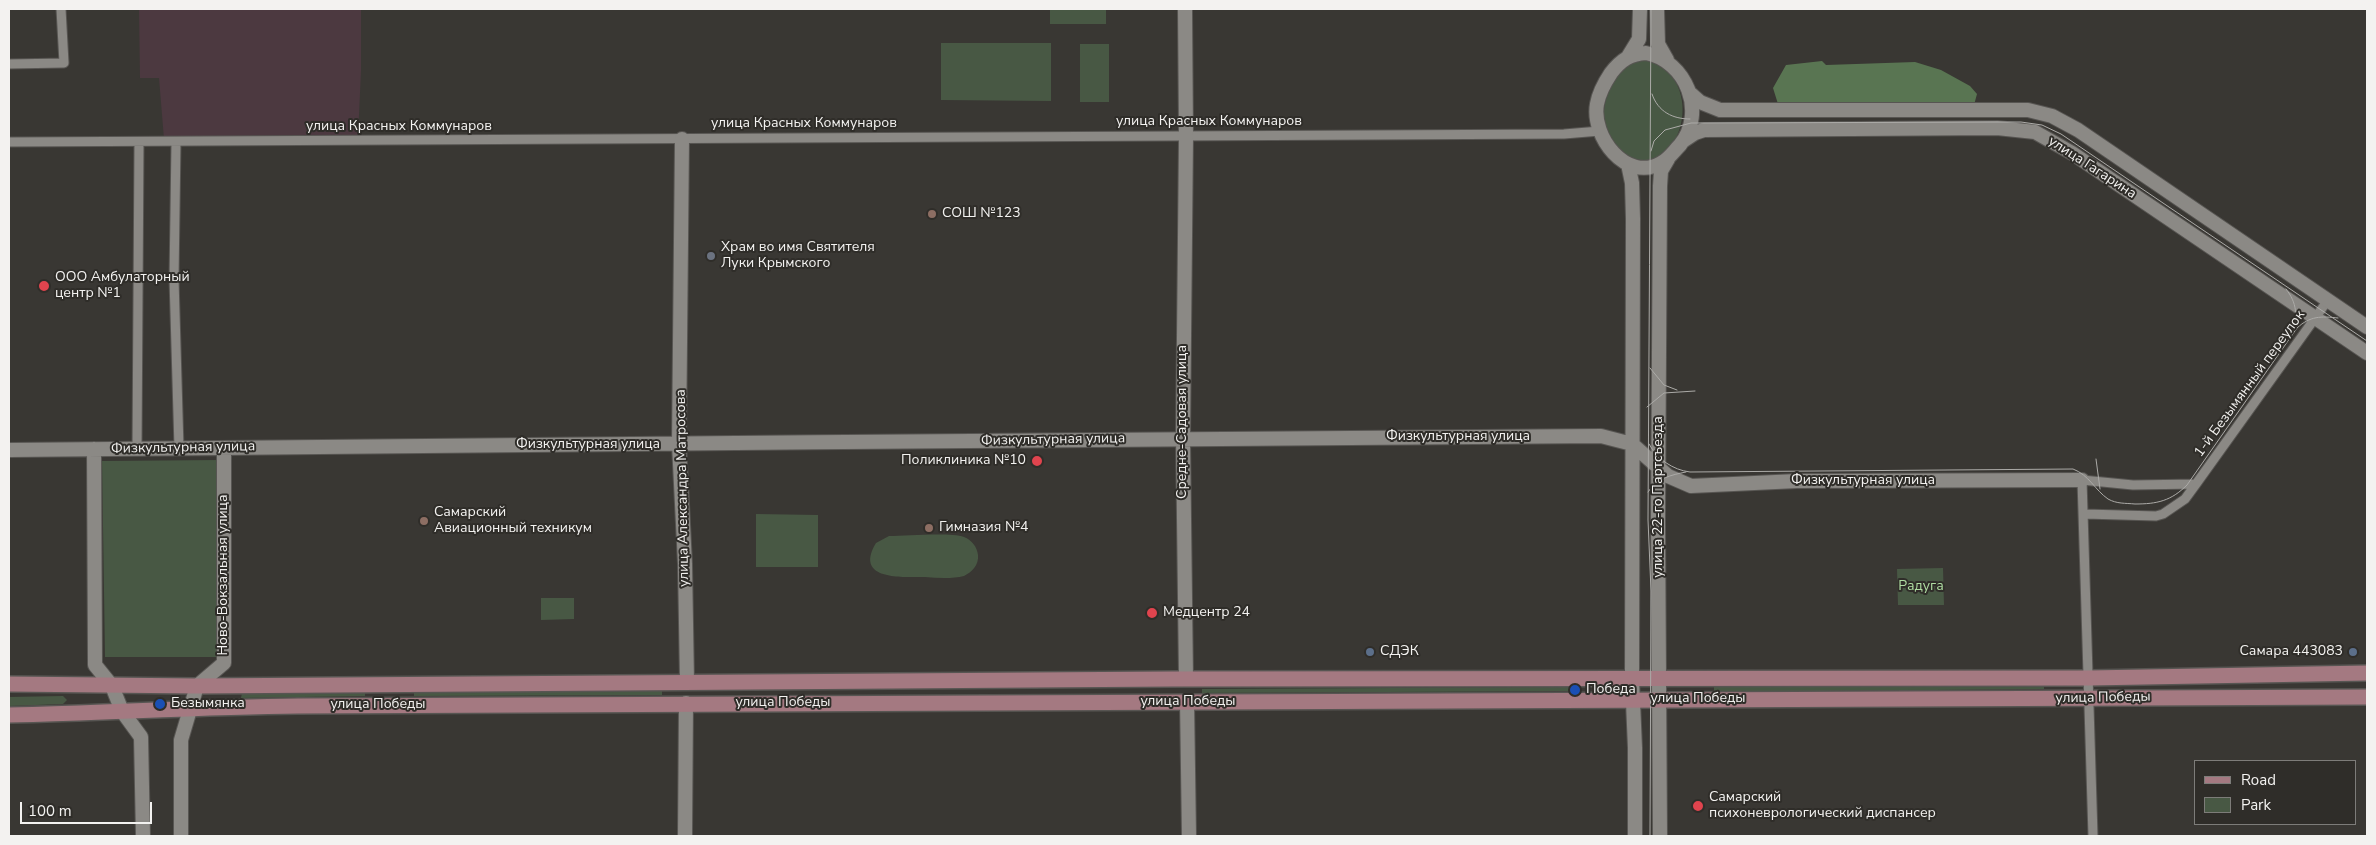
<!DOCTYPE html>
<meta charset="utf-8">
<style>
body{margin:0}
#map{position:relative;width:2376px;height:845px;overflow:hidden;background:#393733;font-family:"Nunito Sans",sans-serif}
canvas{display:block}
.frame{position:absolute;inset:0;border:10px solid #f3f2f0;pointer-events:none}
.legend{position:absolute;left:2194px;top:760px;width:162px;height:65px;box-sizing:border-box;background:#2f2d29;border:1px solid #7d7c79;margin:0;padding:6px 9px;list-style:none;font-size:15px;color:#f3f2f0}
.legend li{display:flex;align-items:center;gap:10px;height:25px}
.legend b{width:25px;border:1px solid #7d7c79}
.scale{position:absolute;left:20px;top:802px;width:132px;height:22px;box-sizing:border-box;border:2px solid #f3f2f0;border-top:0;padding-left:6px;font-size:15px;line-height:18px;white-space:nowrap;color:#f3f2f0;-webkit-text-stroke:4px #2f2d29;paint-order:stroke}
</style>
<div id="map">
<canvas width="2376" height="845"></canvas>
<div class="frame"></div>
<ul class="legend">
<li><b style="height:6px;background:#a47981"></b>Road</li>
<li><b style="height:14px;background:#485844"></b>Park</li>
</ul>
<div class="scale">100 m</div>
</div>
<script>
const g = document.querySelector('canvas').getContext('2d');
g.lineJoin = 'round';
function fill(path, color) {
  g.fillStyle = color;
  g.fill(path, 'evenodd');
}
function stroke(path, color, width, dash) {
  g.strokeStyle = color;
  g.lineWidth = width;
  g.lineCap = dash ? 'butt' : 'round';
  g.setLineDash(dash || []);
  g.stroke(path);
}
function drawText(font, color, halo, rows, align = 'center') {
  g.font = font + ' "Nunito Sans",sans-serif';
  g.lineWidth = 4;
  g.setLineDash([]);
  g.textBaseline = 'middle';
  g.strokeStyle = halo;
  g.fillStyle = color;
  for (const [text, x, y, turn = 0] of rows) {
    g.save();
    g.translate(x, y);
    g.rotate((+turn || 0) * Math.PI / 180);
    g.textAlign = isNaN(turn) ? turn : align;
    if (halo) g.strokeText(text, 0, 0);
    g.fillText(text, 0, 0);
    g.restore();
  }
}
const commercial = new Path2D(`
 M 139,9 L 361,9 L 361,71 L 358,137 L 164,139 L 159,78 L 140,78 Z`);
const green = new Path2D(`
 M 1050,9 L 1106,9 L 1106,24 L 1050,24 Z
 M 941,43 L 1051,43 L 1051,101 L 941,100 Z
 M 1080,44 L 1109,44 L 1109,102 L 1080,102 Z
 M 1637,59 C 1642,60 1651,59 1655,62 C 1713,93 1670,197 1616,147 C 1598,130 1602,102 1613,83 C 1615,79 1617,73 1620,70 C 1625,66 1631,63 1637,59 Z
 M 219,460 L 220,657 L 105,657 L 102,461 Z
 M 756,514 L 818,515 L 818,567 L 756,567 Z
 M 889,536 C 906,536 950,532 964,537 C 972,540 977,547 978,555 C 979,565 972,572 964,576 C 952,579 938,578 925,577 C 904,577 853,581 876,543 Z
 M 1943,568 L 1944,605 L 1898,605 L 1897,569 Z
 M 541,598 L 574,598 L 574,619 L 541,620 Z
 M 2044,683 L 2044,689 L 1714,692 L 1714,686 Z
 M 1579,687 L 1581,689 L 1579,691 L 1202,693 L 1202,689 Z
 M 662,690 L 662,695 L 414,696 L 414,692 Z
 M 242,693 L 365,693 L 365,696 L 241,698 Z
 M 63,696 L 67,700 L 63,704 L 9,706 L 9,697 Z`);
const forest = new Path2D(`
 M 1822,61 L 1826,65 L 1915,62 L 1941,70 L 1970,86 L 1977,94 L 1974,105 L 1883,103 L 1828,107 L 1778,104 L 1773,88 L 1786,65 Z`);
const street = new Path2D(`
 M 9,64 L 64,63 L 61,9
 M 9,142 L 1564,134 L 1600,131
 M 176,143 L 174,279 L 179,448
 M 137,448 L 139,143
 M 2085,514 L 2156,516 L 2163,514 L 2185,499 L 2196,484 L 2328,300
 M 2093,836 L 2082,480 L 2133,485 L 2196,484`);
const secondary = new Path2D(`
 M 1185,9 L 1186,136 L 1183,438 L 1186,679
 M 1657,9 L 1658,44 L 1667,60
 M 1646,53 C 1686,61 1707,112 1680,145 C 1674,151 1669,159 1661,163 C 1626,183 1591,136 1597,104 C 1599,93 1605,82 1611,73 C 1621,60 1630,54 1646,53 Z
 M 1628,57 L 1639,39 L 1640,9
 M 1691,94 L 1700,102 L 1720,110 L 2028,110 L 2052,116 L 2078,130 L 2367,327
 M 682,139 L 679,444 L 685,564 L 687,682
 M 1683,141 L 1695,133 L 1704,130 L 1997,128 L 2035,132 L 2072,153 L 2367,353
 M 1628,164 L 1632,183 L 1633,219 L 1632,679 L 1635,748 L 1635,836
 M 94,449 L 95,665 L 112,686 L 122,711 L 141,737 L 143,836
 M 9,450 C 540,446 1070,438 1601,436 L 1632,444 L 1668,476 L 1691,486 L 1797,481 L 2082,480
 M 1187,701 L 1189,836
 M 181,836 L 181,740 L 197,686 L 224,663 L 224,448
 M 685,836 L 686,703
 M 1660,836 L 1658,520 L 1660,186 L 1661,171 L 1668,159`);
const primary = new Path2D(`
 M 9,684 L 197,686 L 1172,679 L 2089,678 L 2367,673
 M 9,715 C 105,713 201,707 298,706 C 988,702 1678,699 2367,697`);
const tram = new Path2D(`
 M 1652,94 C 1658,112 1673,119 1690,119
 M 1651,151 L 1654,141 L 1665,130 L 1691,123 L 2021,122 L 2042,125 L 2061,134 L 2367,341
 M 2286,289 C 2297,303 2298,316 2292,333
 M 1650,368 L 1664,385 L 1677,390
 M 1647,407 L 1664,393 L 1695,391
 M 1649,444 C 1657,459 1673,470 1690,472 L 2073,469 C 2089,475 2095,490 2108,499 C 2117,504 2125,503 2135,504 C 2157,504 2171,501 2187,485 L 2297,328 C 2310,316 2321,316 2338,318
 M 2096,459 L 2100,489
 M 1648,492 C 1657,478 1671,475 1686,472
 M 1650,836 L 1651,591 L 1648,520 L 1651,9`);
const markers = [
 [932,214,5,"#8d6e63"],
 [711,256,5,"#6b7280"],
 [44,286,6,"#e0444e"],
 [1037,461,6,"#e0444e"],
 [424,521,5,"#8d6e63"],
 [929,528,5,"#8d6e63"],
 [1152,613,6,"#e0444e"],
 [1370,652,5,"#5c6f8a"],
 [2353,652,5,"#5c6f8a"],
 [1575,690,6,"#1a4fb4"],
 [160,704,6,"#1a4fb4"],
 [1698,806,6,"#e0444e"]
];
const streetNames = [
 ["улица Красных Коммунаров",1209,122],
 ["улица Красных Коммунаров",804,124],
 ["улица Красных Коммунаров",399,127],
 ["улица Гагарина",2092,168,33],
 ["1-й Безымянный переулок",2250,384,-54],
 ["Средне-Садовая улица",1183,422,-90],
 ["Физкультурная улица",1458,437],
 ["Физкультурная улица",1053,440,-1],
 ["Физкультурная улица",588,445],
 ["Физкультурная улица",183,448,-1],
 ["Физкультурная улица",1863,481],
 ["улица Александра Матросова",683,488,-91],
 ["улица 22-го Партсъезда",1659,497,-90],
 ["Ново-Вокзальная улица",224,575,-90],
 ["улица Победы",2103,698,-1],
 ["улица Победы",1698,699],
 ["улица Победы",1188,702],
 ["улица Победы",783,703],
 ["улица Победы",378,705]
];
const poiNames = [
 ["СОШ №123",942,214],
 ["Храм во имя Святителя",721,248],
 ["Луки Крымского",721,264],
 ["ООО Амбулаторный",55,278],
 ["центр №1",55,294],
 ["Поликлиника №10",1026,461,"right"],
 ["Самарский",434,513],
 ["Авиационный техникум",434,529],
 ["Гимназия №4",939,528],
 ["Медцентр 24",1163,613],
 ["СДЭК",1380,652],
 ["Самара 443083",2343,652,"right"],
 ["Победа",1586,690],
 ["Безымянка",171,704],
 ["Самарский",1709,798],
 ["психоневрологический диспансер",1709,814]
];
const parkNames = [
 ["Радyга",1921,587]
];
fill(commercial, '#4c3940');
fill(green, '#485844');
fill(forest, '#597552');
stroke(street, '#575552', 11);
stroke(secondary, '#575552', 16);
stroke(primary, '#575552', 18);
stroke(street, '#8b8985', 9);
stroke(secondary, '#8b8985', 14);
stroke(primary, '#a47981', 15);
stroke(tram, '#acaba8', 1);
for (const [x, y, r, color] of markers) {
  const dot = new Path2D();
  dot.arc(x, y, r, 0, 2 * Math.PI);
  g.fillStyle = color;
  g.fill(dot);
  stroke(dot, '#2f2d29', 2);
}
drawText('14px', '#f3f2f0', '#2f2d29', streetNames);
drawText('14px', '#f3f2f0', '#2f2d29', poiNames, 'left');
drawText('14px', '#afdca2', '#2f2d29', parkNames);
</script>
